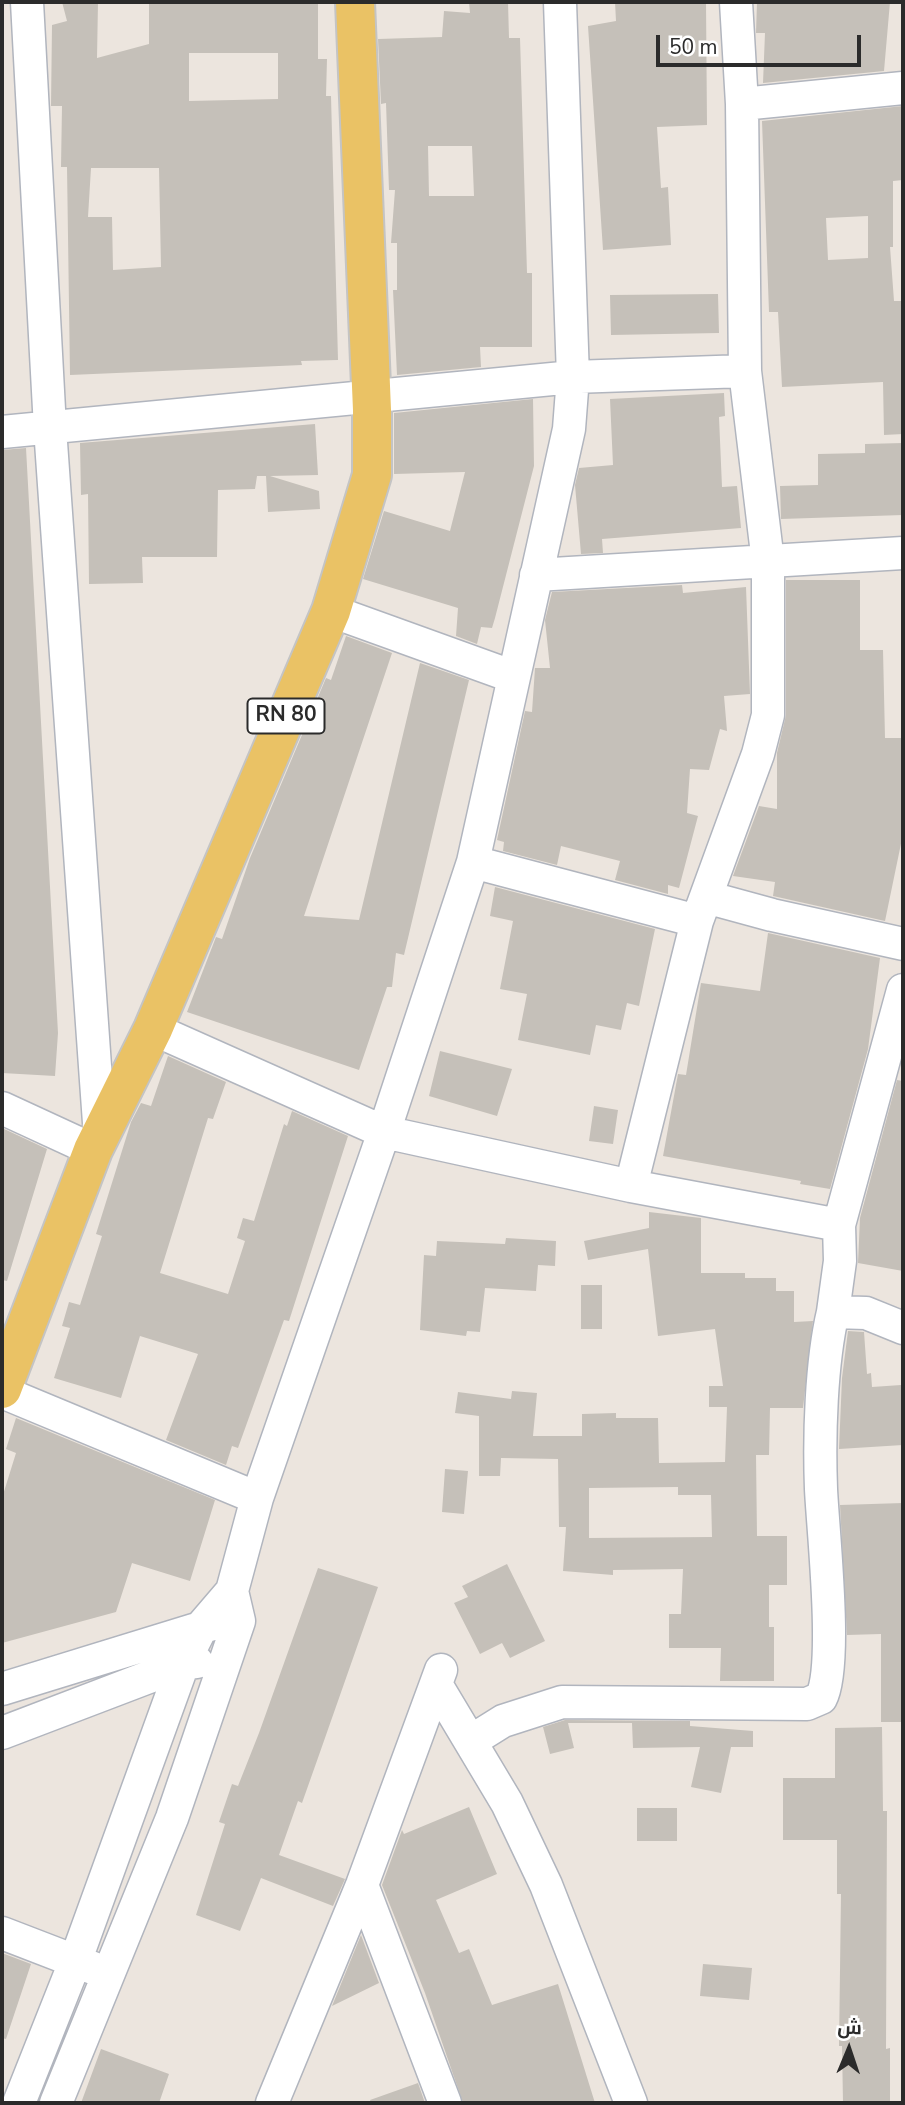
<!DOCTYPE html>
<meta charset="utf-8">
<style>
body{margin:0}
#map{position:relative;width:905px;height:2105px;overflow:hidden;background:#ece5de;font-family:"Nunito Sans",Cairo,sans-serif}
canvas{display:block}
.frame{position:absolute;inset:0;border:4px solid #2b2b2b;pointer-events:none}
.north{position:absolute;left:814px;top:2014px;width:70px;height:70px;-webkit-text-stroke:5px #fff;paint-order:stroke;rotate:2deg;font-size:19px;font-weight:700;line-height:28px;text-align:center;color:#2b2b2b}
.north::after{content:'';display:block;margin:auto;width:24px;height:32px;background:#2b2b2b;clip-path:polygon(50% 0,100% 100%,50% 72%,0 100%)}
.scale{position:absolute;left:656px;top:35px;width:205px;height:32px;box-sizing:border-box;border:4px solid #2b2b2b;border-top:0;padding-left:9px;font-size:21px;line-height:24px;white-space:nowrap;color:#2b2b2b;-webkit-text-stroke:5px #fff;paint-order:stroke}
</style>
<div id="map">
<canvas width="905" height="2105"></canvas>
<div class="frame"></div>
<div class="north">ش</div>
<div class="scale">50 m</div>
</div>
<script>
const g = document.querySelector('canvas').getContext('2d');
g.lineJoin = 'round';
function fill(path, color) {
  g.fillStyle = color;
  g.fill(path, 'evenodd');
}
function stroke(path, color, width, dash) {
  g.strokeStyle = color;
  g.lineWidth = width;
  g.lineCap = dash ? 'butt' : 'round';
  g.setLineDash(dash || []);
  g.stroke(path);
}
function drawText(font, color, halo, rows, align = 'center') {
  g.font = font + ' "Nunito Sans",sans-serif';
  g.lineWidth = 6;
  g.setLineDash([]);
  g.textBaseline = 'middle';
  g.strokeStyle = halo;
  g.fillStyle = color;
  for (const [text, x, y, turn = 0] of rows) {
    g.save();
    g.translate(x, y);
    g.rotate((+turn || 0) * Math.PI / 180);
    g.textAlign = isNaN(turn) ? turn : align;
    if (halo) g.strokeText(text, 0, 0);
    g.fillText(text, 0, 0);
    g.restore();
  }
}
const building = new Path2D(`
 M 62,2 L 98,2 L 97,58 L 149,44 L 149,2 L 318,2 L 318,59 L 327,59 L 326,96 L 331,96 L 338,360 L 301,361 L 302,365 L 70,375 L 67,167 L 61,167 L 62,106 L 51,106 L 52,25 L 67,21 ZM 189,53 L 278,53 L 278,99 L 189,101 ZM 91,168 L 159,168 L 161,267 L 113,270 L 112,217 L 88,217 Z
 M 469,2 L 508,2 L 509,38 L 520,38 L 527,273 L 532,273 L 532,347 L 480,347 L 481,367 L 397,375 L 393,290 L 397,290 L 397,243 L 391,243 L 395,190 L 389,190 L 386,103 L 381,104 L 378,39 L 442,37 L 444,11 L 470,13 ZM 428,146 L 472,146 L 474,196 L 429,196 Z
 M 615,2 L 706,2 L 707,125 L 657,127 L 661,188 L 668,187 L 671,245 L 603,250 L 588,26 L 616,21 Z
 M 757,2 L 890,2 L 884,71 L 763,83 L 765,33 L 756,33 Z
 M 903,106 L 903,180 L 893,181 L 893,247 L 890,247 L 894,301 L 903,301 L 903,434 L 884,435 L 883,382 L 782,387 L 778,312 L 769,312 L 762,121 ZM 868,216 L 868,258 L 828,260 L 826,218 Z
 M 718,294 L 719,333 L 611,335 L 610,295 Z
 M 724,393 L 725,416 L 719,417 L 722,487 L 737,486 L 741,528 L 602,539 L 603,553 L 581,554 L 575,485 L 579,468 L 613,465 L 610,399 Z
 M 533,399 L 534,466 L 495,618 L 492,628 L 481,627 L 477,644 L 456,636 L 458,608 L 363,579 L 384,511 L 450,531 L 465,472 L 394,474 L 394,413 Z
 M 315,424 L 318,475 L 270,476 L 319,491 L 320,509 L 268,512 L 266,476 L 257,476 L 255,489 L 218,490 L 217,557 L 142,557 L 143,583 L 89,584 L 88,494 L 81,495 L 80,443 Z
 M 903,443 L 903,515 L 781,519 L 780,486 L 818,485 L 818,454 L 865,453 L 865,444 Z
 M 26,448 L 58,1033 L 55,1076 L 2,1073 L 2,450 Z
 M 786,580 L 860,580 L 860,650 L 883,650 L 885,738 L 903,738 L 903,834 L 885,921 L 773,896 L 775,882 L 733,876 L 759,806 L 777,809 L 777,753 L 786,715 Z
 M 682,585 L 683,593 L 746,587 L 750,694 L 724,696 L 727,731 L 720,729 L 709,770 L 690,769 L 687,813 L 698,816 L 679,888 L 668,885 L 668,894 L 615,880 L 620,861 L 561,846 L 557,865 L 503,851 L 504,842 L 497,840 L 525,711 L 532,712 L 535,668 L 550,668 L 545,620 L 552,592 Z
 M 346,636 L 392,653 L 304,916 L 359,920 L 420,663 L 469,680 L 404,955 L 396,953 L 392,987 L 387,987 L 359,1070 L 187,1012 L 216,937 L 222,939 L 250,858 L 326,678 L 331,680 Z
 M 495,887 L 655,929 L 639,1006 L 627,1003 L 621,1030 L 596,1025 L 590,1055 L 518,1040 L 527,994 L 500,989 L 513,921 L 490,916 Z
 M 768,933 L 880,958 L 868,1049 L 830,1189 L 800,1184 L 801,1181 L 663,1156 L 678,1074 L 686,1075 L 701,983 L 760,991 Z
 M 440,1051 L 512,1069 L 497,1116 L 429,1096 Z
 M 168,1056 L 226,1082 L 213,1119 L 208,1118 L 160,1273 L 228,1294 L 245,1241 L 237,1238 L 243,1218 L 254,1221 L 284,1124 L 287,1126 L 292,1111 L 348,1136 L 289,1321 L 284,1320 L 238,1448 L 232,1446 L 226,1465 L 166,1440 L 198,1354 L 140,1336 L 121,1398 L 54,1378 L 70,1328 L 62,1326 L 69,1302 L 80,1305 L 102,1236 L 96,1234 L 131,1122 L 141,1103 L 151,1106 Z
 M 897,1080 L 903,1081 L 903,1271 L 858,1263 L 860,1218 Z
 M 594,1106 L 618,1110 L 613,1144 L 589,1141 Z
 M 2,1128 L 47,1149 L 7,1281 L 2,1280 Z
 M 649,1212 L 701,1218 L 701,1273 L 745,1273 L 745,1278 L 776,1278 L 776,1291 L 794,1291 L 794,1322 L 813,1321 L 803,1408 L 770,1408 L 769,1455 L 756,1455 L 757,1536 L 787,1536 L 787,1585 L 769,1585 L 769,1627 L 774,1627 L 774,1681 L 720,1681 L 721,1648 L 669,1648 L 669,1614 L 681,1614 L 683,1569 L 613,1570 L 613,1575 L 563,1571 L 566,1527 L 559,1527 L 558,1459 L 501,1458 L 500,1476 L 479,1476 L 479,1416 L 455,1413 L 458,1392 L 511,1399 L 512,1391 L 537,1393 L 533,1436 L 582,1436 L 582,1414 L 616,1413 L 616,1418 L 658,1418 L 659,1463 L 725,1462 L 727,1407 L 709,1407 L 709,1386 L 723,1386 L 715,1329 L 658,1336 L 648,1249 L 588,1260 L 584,1241 L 649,1228 ZM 678,1487 L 678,1495 L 711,1495 L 712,1537 L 589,1538 L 589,1488 Z
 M 506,1238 L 556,1241 L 555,1266 L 538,1265 L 536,1291 L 485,1288 L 480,1332 L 467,1331 L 466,1336 L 420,1330 L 424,1255 L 436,1256 L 437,1241 L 505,1244 Z
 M 581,1285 L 602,1285 L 602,1329 L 581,1329 Z
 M 848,1331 L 864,1332 L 867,1374 L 871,1373 L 872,1387 L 901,1385 L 903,1445 L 839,1449 L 842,1378 Z
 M 16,1418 L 215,1500 L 190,1581 L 132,1563 L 116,1612 L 2,1643 L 2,1498 L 16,1453 L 6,1449 Z
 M 445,1469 L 468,1471 L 464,1514 L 442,1512 Z
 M 903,1503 L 903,1722 L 881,1722 L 881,1634 L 847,1635 L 840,1505 Z
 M 507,1564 L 545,1641 L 510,1658 L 502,1643 L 480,1654 L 454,1603 L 468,1597 L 462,1586 Z
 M 318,1568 L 378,1587 L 319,1755 L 302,1803 L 298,1801 L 279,1855 L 345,1879 L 333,1906 L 261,1878 L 240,1931 L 196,1915 L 225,1824 L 219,1822 L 232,1784 L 238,1786 L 259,1733 Z
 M 565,1720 L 690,1721 L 690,1726 L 753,1731 L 753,1747 L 731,1747 L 721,1793 L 691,1787 L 700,1747 L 633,1748 L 632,1723 L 568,1723 L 574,1748 L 550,1754 L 543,1727 Z
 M 882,1727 L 883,1811 L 887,1811 L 886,2049 L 890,2048 L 890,2103 L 843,2103 L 842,2046 L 839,2046 L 841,1894 L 837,1894 L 837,1840 L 783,1840 L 783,1778 L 835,1778 L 835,1728 Z
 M 469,1807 L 497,1874 L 436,1900 L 459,1953 L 469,1949 L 492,2005 L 558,1984 L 595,2103 L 463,2103 L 425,1993 L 382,1885 L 402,1830 L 404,1834 Z
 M 637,1808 L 677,1808 L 677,1841 L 637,1841 Z
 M 361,1935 L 379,1983 L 332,2006 Z
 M 2,1953 L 31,1964 L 6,2039 L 2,2038 Z
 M 703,1964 L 752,1968 L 749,2000 L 700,1996 Z
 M 101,2049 L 169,2074 L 159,2103 L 81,2103 Z
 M 418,2083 L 425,2103 L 371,2103 L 370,2100 Z`);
const street = new Path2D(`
 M 27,2 L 50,428 L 100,1137
 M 736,2 L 742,104 L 745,371
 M 742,104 L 903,88
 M 2,432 L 573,377 L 745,371 L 768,562 L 768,715 L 758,754 L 697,921 L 631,1186
 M 536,575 L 903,553
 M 331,611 L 514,677
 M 473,862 L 697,921
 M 706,897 L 772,915 L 903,944
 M 903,990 L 839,1225 L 840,1261 L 833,1312 L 866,1313 L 903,1328
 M 153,1029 L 384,1132 L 631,1186 L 839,1225
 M 2,1108 L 93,1150
 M 2,1392 L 257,1498
 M 232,1591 L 257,1498 L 384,1132 L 473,862 L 569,429 L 573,377 L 560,2
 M 437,1686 L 507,1803 L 546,1885 L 631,2103
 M 2,1689 L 213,1624
 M 2,1733 L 183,1664 L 197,1662
 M 471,1741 L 503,1721 L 562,1702 L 807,1704 L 821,1698 C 838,1666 823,1532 821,1489 C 819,1436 821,1363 833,1312
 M 362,1885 L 445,2103
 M 2,1933 L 93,1968
 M 19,2103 L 75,1962 L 183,1664 L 202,1626 L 232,1591 L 239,1621 L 172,1818 L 56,2103
 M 272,2103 L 362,1885 L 441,1670`);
const primary = new Path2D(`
 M 2,1389 L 93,1150 L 153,1029 L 331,611 L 372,475 L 372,410 L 355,2`);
const shields = [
 [286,716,77]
];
const shieldNames = [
 ["RN 80",286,716]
];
fill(building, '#c5c0b9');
stroke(street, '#b1b5be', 35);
stroke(primary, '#c4c4c4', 42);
stroke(street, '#fff', 32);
stroke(primary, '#eac265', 38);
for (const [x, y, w] of shields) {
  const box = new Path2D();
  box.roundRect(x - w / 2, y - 17.5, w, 35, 5);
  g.fillStyle = '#fff';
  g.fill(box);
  stroke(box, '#2b2b2b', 2);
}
drawText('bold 21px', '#2b2b2b', null, shieldNames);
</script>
